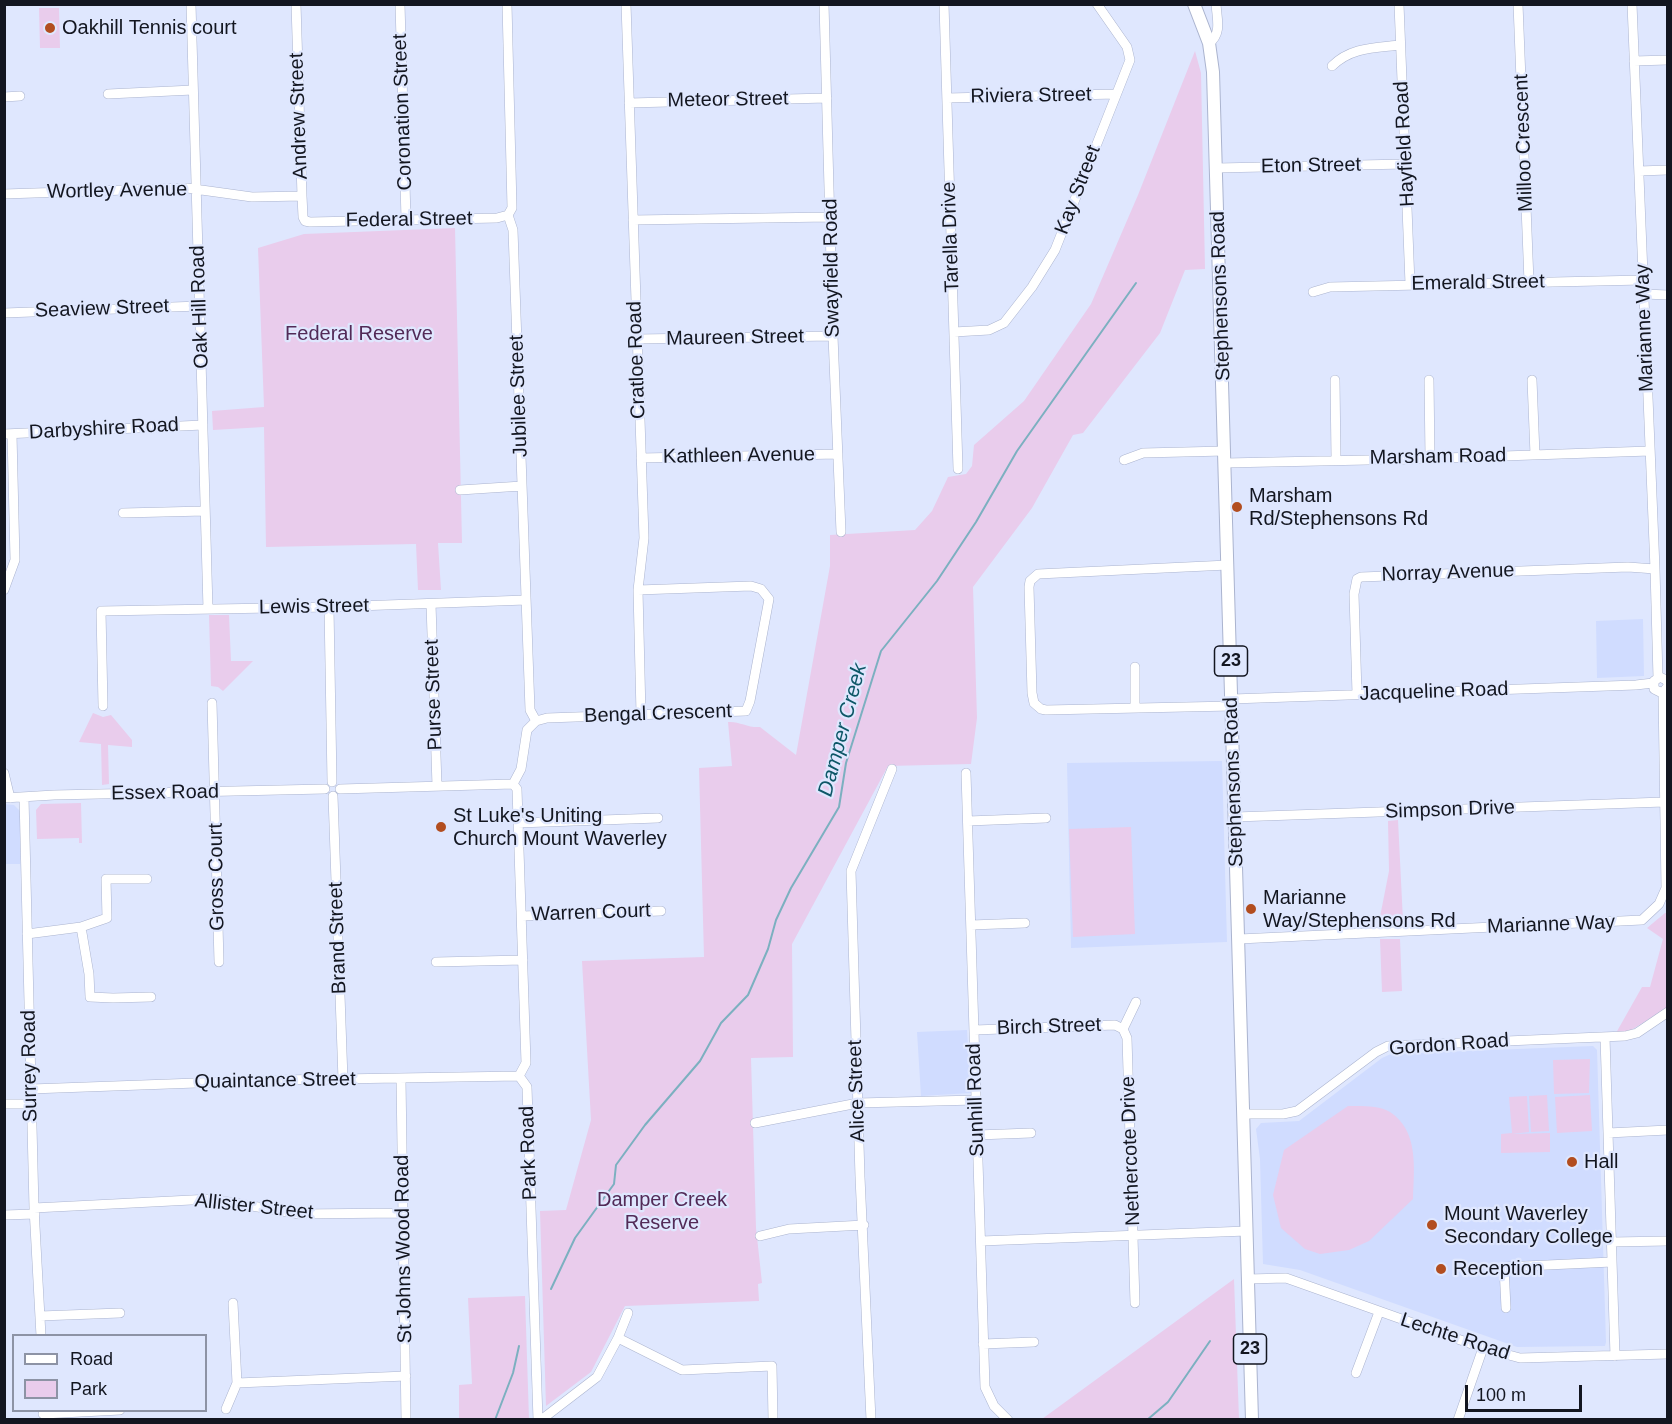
<!DOCTYPE html>
<style>
body{margin:0}
#map{position:relative;width:1672px;height:1424px;overflow:hidden;background:#dfe7fe;font-family:Arial,sans-serif}
canvas{display:block}
.frame{position:absolute;inset:0;border:6px solid #131620;pointer-events:none}
.legend{position:absolute;left:12px;top:1334px;width:195px;height:78px;box-sizing:border-box;background:#dfe7fe;border:2px solid #8d93a5;margin:0;padding:8px 10px;list-style:none;font-size:18px;color:#131620}
.legend li{display:flex;align-items:center;gap:12px;height:30px}
.legend b{width:30px;border:2px solid #8d93a5}
.scale{position:absolute;left:1465px;top:1385px;width:117px;height:27px;box-sizing:border-box;border:3px solid #131620;border-top:0;padding-left:8px;font-size:18px;line-height:21px;white-space:nowrap;color:#131620;-webkit-text-stroke:4px #dfe7fe;paint-order:stroke}
</style>
<div id="map">
<canvas width="1672" height="1424"></canvas>
<div class="frame"></div>
<ul class="legend">
<li><b style="height:8px;background:#fff"></b>Road</li>
<li><b style="height:16px;background:#e9ccec"></b>Park</li>
</ul>
<div class="scale">100 m</div>
</div>
<script>
const g = document.querySelector('canvas').getContext('2d');
g.lineJoin = 'round';
function fill(path, color) {
  g.fillStyle = color;
  g.fill(path, 'evenodd');
}
function stroke(path, color, width, dash) {
  g.strokeStyle = color;
  g.lineWidth = width;
  g.lineCap = dash ? 'butt' : 'round';
  g.setLineDash(dash || []);
  g.stroke(path);
}
function drawText(font, color, halo, rows, align = 'center') {
  g.font = font + ' Arial,sans-serif';
  g.lineWidth = 4.5;
  g.setLineDash([]);
  g.textBaseline = 'middle';
  g.strokeStyle = halo;
  g.fillStyle = color;
  for (const [text, x, y, turn = 0] of rows) {
    g.save();
    g.translate(x, y);
    g.rotate((+turn || 0) * Math.PI / 180);
    g.textAlign = isNaN(turn) ? turn : align;
    if (halo) g.strokeText(text, 0, 0);
    g.fillText(text, 0, 0);
    g.restore();
  }
}
const built = new Path2D(`
 M 1643,619 L 1644,676 L 1597,678 L 1596,621 Z
 M 1222,761 L 1227,942 L 1071,948 L 1067,763 Z
 M 4,804 L 14,805 L 21,812 L 20,864 L 5,864 Z
 M 967,1030 L 971,1093 L 921,1096 L 917,1032 Z
 M 1593,1046 L 1597,1050 L 1606,1342 L 1605,1346 L 1517,1347 L 1300,1270 L 1263,1264 L 1260,1159 L 1256,1129 L 1261,1123 L 1299,1121 L 1382,1058 L 1391,1054 Z`);
const green = new Path2D(`
 M 39,8 L 59,8 L 60,48 L 40,48 Z
 M 1195,51 L 1201,73 L 1205,269 L 1185,270 L 1160,333 L 1083,433 L 1073,435 L 1032,508 L 973,587 L 977,718 L 971,764 L 888,766 L 792,944 L 793,1057 L 751,1058 L 756,1228 L 762,1283 L 758,1284 L 759,1301 L 625,1306 L 591,1372 L 546,1406 L 540,1211 L 566,1210 L 591,1120 L 582,961 L 704,957 L 699,768 L 732,766 L 728,722 C 739,721 748,728 760,727 L 796,755 L 830,566 L 830,535 L 915,530 L 932,511 L 948,477 L 966,474 L 972,466 L 974,445 L 1024,401 L 1091,304 L 1138,195 Z
 M 455,228 L 462,543 L 438,543 L 441,590 L 418,590 L 416,544 L 266,547 L 264,427 L 213,430 L 212,411 L 264,407 L 258,248 L 304,234 Z
 M 209,615 L 229,615 L 231,661 L 253,661 L 223,691 L 218,687 L 211,686 Z
 M 93,713 L 103,717 L 111,715 L 132,740 L 132,747 L 108,745 L 109,784 L 102,785 L 101,744 L 79,742 Z
 M 81,803 L 82,843 L 79,843 L 79,838 L 37,839 L 36,810 L 41,804 Z
 M 1398,820 L 1403,921 L 1379,922 L 1389,871 L 1388,821 Z
 M 1131,827 L 1135,934 L 1073,937 L 1069,829 Z
 M 1665,913 L 1667,913 L 1667,1008 L 1628,1032 L 1616,1033 L 1642,987 L 1650,987 L 1663,939 L 1647,928 Z
 M 1380,939 L 1400,939 L 1402,991 L 1382,992 Z
 M 1590,1059 L 1589,1093 L 1554,1094 L 1553,1060 Z
 M 1547,1095 L 1549,1131 L 1531,1132 L 1529,1096 Z
 M 1590,1095 L 1592,1131 L 1557,1133 L 1555,1097 Z
 M 1527,1096 L 1529,1132 L 1512,1134 L 1550,1133 L 1550,1152 L 1501,1153 L 1501,1134 L 1512,1133 L 1509,1097 Z
 M 1348,1106 C 1360,1106 1379,1105 1390,1112 C 1419,1131 1414,1168 1413,1199 L 1369,1241 L 1349,1250 L 1320,1254 L 1305,1249 L 1281,1228 L 1273,1195 L 1284,1150 Z
 M 1234,1279 L 1239,1419 L 1042,1419 Z
 M 525,1296 L 529,1419 L 459,1419 L 459,1385 L 472,1384 L 468,1298 Z`);
const stream = new Path2D(`
 M 551,1289 L 575,1238 L 614,1184 L 616,1165 L 645,1125 L 700,1061 L 721,1023 L 748,995 L 768,949 L 776,920 L 791,888 L 839,807 L 846,763 L 881,651 L 937,581 L 976,522 L 1017,451 L 1136,283
 M 495,1420 L 513,1373 L 519,1346
 M 1147,1420 L 1168,1402 L 1210,1341`);
const minor = new Path2D(`
 M 191,4 L 208,609
 M 296,4 L 302,196 L 303,217 L 305,221 L 310,222 L 497,218 L 508,215
 M 400,4 L 406,219
 M 507,4 L 512,208 L 508,215
 M 626,4 L 644,538 L 638,590 L 641,714
 M 824,4 L 833,336 L 841,532
 M 944,4 L 958,469
 M 1399,4 L 1410,284
 M 1518,4 L 1529,282
 M 1632,4 L 1655,569 L 1658,678
 M 1209,43 C 1222,34 1217,19 1216,4
 M 1634,61 L 1668,60
 M 1332,66 C 1351,47 1375,48 1400,45
 M 108,94 L 193,90
 M 4,97 L 20,96
 M 947,98 L 1116,94
 M 629,103 L 827,98
 M 1217,168 L 1406,164
 M 1639,171 L 1668,170
 M 4,194 L 187,188 L 252,197 L 302,196
 M 508,215 L 513,230 L 530,710 L 536,721 L 527,730 L 521,769 L 513,784
 M 633,220 L 830,217
 M 1313,292 L 1330,287 L 1643,280
 M 1644,294 L 1668,295
 M 4,313 L 200,306
 M 954,332 L 989,330 L 1004,323 L 1032,287 L 1055,250 L 1130,60 L 1127,47 L 1097,4
 M 637,339 L 833,336
 M 1335,380 L 1336,459
 M 1429,380 L 1430,458
 M 1532,380 L 1535,455
 M 4,434 L 203,425
 M 641,458 L 838,454
 M 1124,460 L 1143,453 L 1225,451
 M 1225,463 L 1415,459 L 1650,451
 M 460,490 L 522,486
 M 123,513 L 205,511
 M 1228,565 L 1038,574 L 1030,581 L 1029,587 L 1032,693 L 1034,703 L 1041,709 L 1046,710 L 1232,706
 M 4,590 L 15,560 L 12,434
 M 431,604 L 437,786
 M 329,607 L 332,782
 M 1135,667 L 1135,707
 M 1668,683 L 1666,680 L 1660,677 L 1654,681 L 1654,689 L 1660,692 L 1664,691 L 1668,686
 M 1357,694 L 1354,594 L 1357,579 L 1361,577 L 1628,567 L 1655,569
 M 1232,699 L 1636,685 L 1653,683
 M 212,703 L 219,962
 M 103,706 L 101,611 L 329,607 L 526,600
 M 536,721 L 547,718 L 746,711 L 750,701 L 769,599 L 761,589 L 751,586 L 638,590
 M 4,773 L 10,798
 M 966,773 L 985,1387 L 994,1406 L 1008,1420
 M 513,784 L 517,789 L 526,1063 L 519,1076 L 527,1087 L 538,1420
 M 340,789 L 513,784
 M 333,796 L 343,1080
 M 24,797 L 34,1208 L 41,1336
 M 4,798 L 54,795 L 325,789
 M 1235,817 L 1664,802
 M 968,821 L 1046,818
 M 518,823 L 658,818
 M 147,879 L 106,879 L 107,918 L 81,927 L 89,974 L 90,997 L 113,998 L 151,997
 M 522,916 L 661,911
 M 971,925 L 1025,923
 M 27,934 L 81,927
 M 1239,939 L 1642,920 L 1659,904 L 1666,888 L 1663,692
 M 436,962 L 523,960
 M 1123,1029 L 1127,1038 L 1135,1303
 M 1123,1029 L 1136,1002
 M 974,1030 L 1115,1025 L 1123,1029
 M 1605,1037 L 1615,1356
 M 401,1079 L 406,1420
 M 31,1089 L 279,1080 L 519,1076
 M 4,1104 L 31,1104
 M 1243,1114 L 1283,1114 L 1297,1111 L 1376,1052 L 1388,1046 L 1625,1036 L 1637,1033 L 1668,1012
 M 755,1123 L 858,1103 L 976,1100
 M 1608,1133 L 1668,1130
 M 977,1135 L 1031,1133
 M 34,1208 L 211,1199 L 299,1214 L 402,1213
 M 4,1215 L 35,1214
 M 760,1236 L 789,1229 L 864,1225
 M 981,1241 L 1247,1231
 M 1612,1242 L 1668,1241
 M 1248,1279 L 1286,1278 L 1483,1348 L 1520,1358 L 1668,1354
 M 1506,1308 L 1504,1267 L 1612,1262
 M 40,1316 L 120,1313
 M 618,1338 L 682,1370 L 772,1366 L 773,1420
 M 983,1344 L 1034,1342
 M 1356,1373 L 1379,1312
 M 237,1383 L 406,1376
 M 226,1409 L 237,1383 L 233,1303
 M 43,1414 L 120,1410
 M 541,1420 L 597,1377 L 618,1338 L 628,1313
 M 871,1420 L 860,1177 L 851,871 L 892,769
 M 1458,1420 L 1483,1348`);
const major = new Path2D(`
 M 1194,4 L 1209,43 L 1213,72 L 1252,1420`);
const markers = [
 [50,28,6,"#b24d1f"],
 [1237,507,6,"#b24d1f"],
 [441,827,6,"#b24d1f"],
 [1251,909,6,"#b24d1f"],
 [1572,1162,6,"#b24d1f"],
 [1432,1225,6,"#b24d1f"],
 [1441,1269,6,"#b24d1f"]
];
const shields = [
 [1231,661,33],
 [1250,1349,33]
];
const shieldNames = [
 ["23",1231,661],
 ["23",1250,1349]
];
const poiNames = [
 ["Oakhill Tennis court",62,28],
 ["Marsham",1249,496],
 ["Rd/Stephensons Rd",1249,519],
 ["St Luke's Uniting",453,816],
 ["Church Mount Waverley",453,839],
 ["Marianne",1263,898],
 ["Way/Stephensons Rd",1263,921],
 ["Hall",1584,1162],
 ["Mount Waverley",1444,1214],
 ["Secondary College",1444,1237],
 ["Reception",1453,1269]
];
const streetNames = [
 ["Riviera Street",1031,96,-1],
 ["Meteor Street",728,100,-1],
 ["Coronation Street",403,112,-92],
 ["Andrew Street",299,116,-92],
 ["Milloo Crescent",1524,143,-92],
 ["Hayfield Road",1405,144,-93],
 ["Eton Street",1311,166,-1],
 ["Kay Street",1078,190,-69],
 ["Wortley Avenue",117,191,-1],
 ["Federal Street",409,220,-1],
 ["Tarella Drive",951,237,-92],
 ["Swayfield Road",832,268,-91],
 ["Emerald Street",1478,283,-1],
 ["Stephensons Road",1221,296,-92],
 ["Oak Hill Road",200,307,-92],
 ["Seaview Street",102,309,-2],
 ["Marianne Way",1645,328,-92],
 ["Maureen Street",735,338,-1],
 ["Cratloe Road",637,360,-92],
 ["Jubilee Street",519,396,-92],
 ["Darbyshire Road",104,429,-3],
 ["Kathleen Avenue",739,456,-1],
 ["Marsham Road",1438,457,-1],
 ["Norray Avenue",1448,573,-2],
 ["Lewis Street",314,607,-1],
 ["Jacqueline Road",1434,692,-2],
 ["Purse Street",434,695,-92],
 ["Bengal Crescent",658,714,-2],
 ["Stephensons Road",1234,782,-92],
 ["Essex Road",165,793,-1],
 ["Simpson Drive",1450,810,-2],
 ["Gross Court",217,877,-91],
 ["Warren Court",591,913,-2],
 ["Marianne Way",1551,925,-2],
 ["Brand Street",338,938,-92],
 ["Birch Street",1049,1027,-2],
 ["Gordon Road",1449,1045,-4],
 ["Surrey Road",30,1066,-91],
 ["Quaintance Street",275,1081,-1],
 ["Alice Street",857,1091,-92],
 ["Sunhill Road",976,1100,-92],
 ["Nethercote Drive",1131,1151,-92],
 ["Park Road",529,1153,-92],
 ["Allister Street",254,1207,6],
 ["St Johns Wood Road",404,1249,-91],
 ["Lechte Road",1455,1337,18]
];
const parkNames = [
 ["Federal Reserve",359,334],
 ["Damper Creek",662,1200],
 ["Reserve",662,1223]
];
const waterNames = [
 ["Damper Creek",843,730,-75]
];
fill(built, '#d0dcff');
fill(green, '#e9ccec');
stroke(stream, '#7cb0c0', 2);
stroke(minor, '#abb4cf', 10);
stroke(major, '#abb4cf', 14);
stroke(minor, '#fff', 9);
stroke(major, '#fff', 12);
for (const [x, y, r, color] of markers) {
  const dot = new Path2D();
  dot.arc(x, y, r, 0, 2 * Math.PI);
  g.fillStyle = color;
  g.fill(dot);
  stroke(dot, '#dfe7fe', 2);
}
for (const [x, y, w] of shields) {
  const box = new Path2D();
  box.roundRect(x - w / 2, y - 15, w, 30, 4.5);
  g.fillStyle = '#dfe7fe';
  g.fill(box);
  stroke(box, '#131620', 1.5);
}
drawText('bold 18px', '#131620', null, shieldNames);
drawText('20px', '#131620', '#dfe7fe', poiNames, 'left');
drawText('20px', '#131620', '#dfe7fe', streetNames);
drawText('20px', '#522a57', '#dfe7fe', parkNames);
drawText('italic 21px', '#0d5767', '#dfe7fe', waterNames);
</script>
